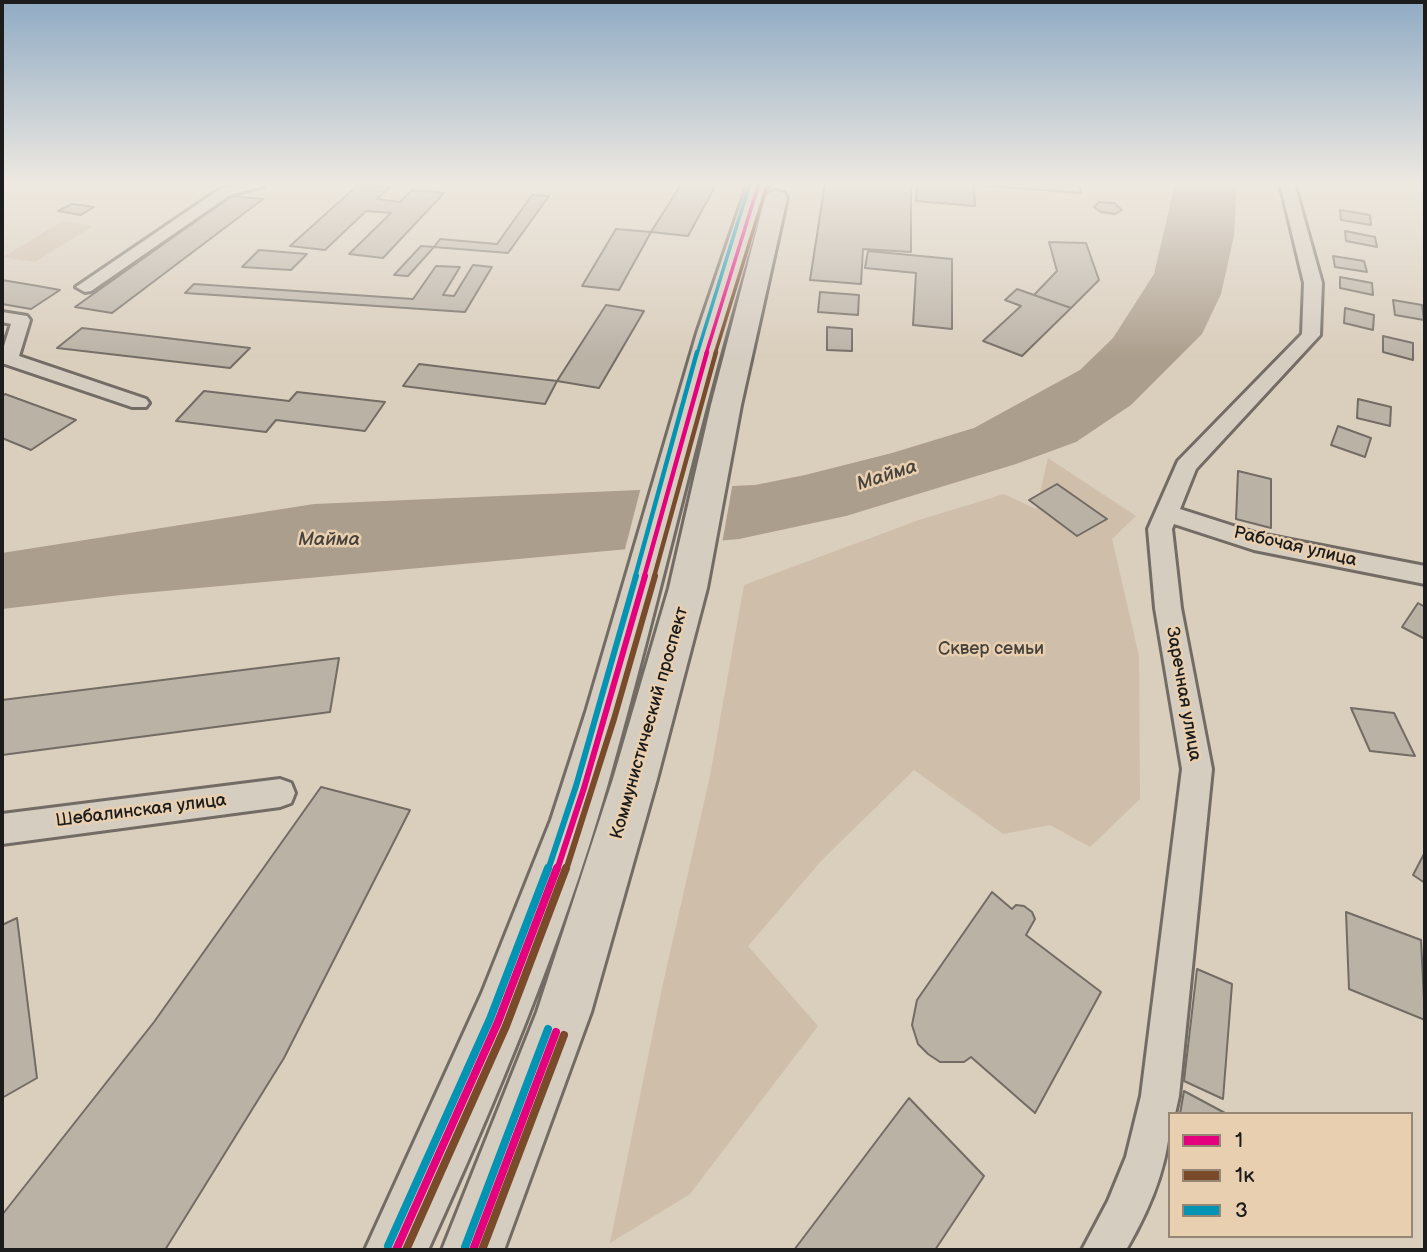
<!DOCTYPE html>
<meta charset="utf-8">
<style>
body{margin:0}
#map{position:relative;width:1427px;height:1252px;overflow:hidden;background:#dacebd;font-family:"Balsamiq Sans",sans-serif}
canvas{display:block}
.frame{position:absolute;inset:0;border:4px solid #1c1c1c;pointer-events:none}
.legend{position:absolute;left:1168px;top:1112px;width:245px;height:126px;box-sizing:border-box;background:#e7cfb0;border:2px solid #968775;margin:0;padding:9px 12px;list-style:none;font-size:21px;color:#1c1c1c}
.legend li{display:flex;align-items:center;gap:14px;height:35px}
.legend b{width:35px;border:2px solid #968775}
</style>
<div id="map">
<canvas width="1427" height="1252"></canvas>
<div class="frame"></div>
<ul class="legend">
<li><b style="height:9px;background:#e5007d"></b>1</li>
<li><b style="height:9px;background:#7a4b2a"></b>1к</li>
<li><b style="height:9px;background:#0494b3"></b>3</li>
</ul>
</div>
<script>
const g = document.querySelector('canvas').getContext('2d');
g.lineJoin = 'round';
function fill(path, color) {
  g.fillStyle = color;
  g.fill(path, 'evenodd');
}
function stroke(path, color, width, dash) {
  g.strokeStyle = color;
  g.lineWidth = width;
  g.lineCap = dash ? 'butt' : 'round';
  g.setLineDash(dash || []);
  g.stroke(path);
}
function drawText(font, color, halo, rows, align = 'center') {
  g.font = font + ' "Balsamiq Sans",sans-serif';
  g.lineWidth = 5;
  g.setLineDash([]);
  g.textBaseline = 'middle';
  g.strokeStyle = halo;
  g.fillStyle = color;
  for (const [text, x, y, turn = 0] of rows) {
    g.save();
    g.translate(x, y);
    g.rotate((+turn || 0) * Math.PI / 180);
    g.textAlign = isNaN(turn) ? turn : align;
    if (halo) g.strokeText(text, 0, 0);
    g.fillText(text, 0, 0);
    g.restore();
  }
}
const green = new Path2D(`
 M 62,221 L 93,226 L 35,262 L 3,257 Z
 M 1048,458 L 1136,516 L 1112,539 L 1139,656 L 1140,799 L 1090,847 L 1050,825 L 1003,834 L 914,770 L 822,860 L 748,946 L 818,1026 L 690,1194 L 610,1243 L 662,988 L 710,776 L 744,585 L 919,520 L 1004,494 L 1036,509 Z`);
const water = new Path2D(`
 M 1175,183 L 1237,183 L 1234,236 L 1221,294 L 1202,334 L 1131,405 L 1076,442 L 1016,464 L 846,516 L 739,539 L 121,595 L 2,609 L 2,553 L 314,504 L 755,485 L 805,475 L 892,453 L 974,428 L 1080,370 L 1113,338 L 1154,274 Z`);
const pier = new Path2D(`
 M 733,482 L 722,544 L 624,553 L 641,487 Z`);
const building = new Path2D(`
 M 682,183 L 717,183 L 688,236 L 651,232 Z
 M 825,183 L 911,183 L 911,252 L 863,249 L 861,284 L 810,280 Z
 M 917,183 L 974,183 L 975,206 L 916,201 Z
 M 988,183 L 1079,185 L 1081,193 L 988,186 Z
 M 359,184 L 390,187 L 377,199 L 400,202 L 412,190 L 444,193 L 383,258 L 349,254 L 391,213 L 366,211 L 325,250 L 290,246 Z
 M 532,195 L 549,196 L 508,253 L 434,247 L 440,239 L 497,244 Z
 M 231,196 L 263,199 L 112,313 L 75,307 Z
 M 1099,202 L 1114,203 L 1122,210 L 1115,214 L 1101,212 L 1094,207 Z
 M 72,204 L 94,207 L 81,215 L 58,211 Z
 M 1340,210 L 1370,215 L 1371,225 L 1341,220 Z
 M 616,229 L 651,232 L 619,290 L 582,286 Z
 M 1345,231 L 1375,237 L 1377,247 L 1346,241 Z
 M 1049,242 L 1086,243 L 1099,280 L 1071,308 L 1034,295 L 1057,271 Z
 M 421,246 L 434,247 L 408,276 L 394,275 Z
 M 259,250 L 307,254 L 291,270 L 242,267 Z
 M 868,251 L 952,259 L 952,329 L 913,325 L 916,273 L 865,268 Z
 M 1333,256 L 1364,261 L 1367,272 L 1335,267 Z
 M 473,265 L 492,267 L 465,312 L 185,293 L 194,284 L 413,299 L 436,266 L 460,267 L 443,295 L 454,296 Z
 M 1340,277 L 1372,283 L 1373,295 L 1340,288 Z
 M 2,280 L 38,286 L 60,290 L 31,309 L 2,304 Z
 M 1017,289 L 1071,308 L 1022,356 L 983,341 L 1021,306 L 1005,300 Z
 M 820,292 L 859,295 L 858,315 L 818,312 Z
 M 1393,300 L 1422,305 L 1424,320 L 1395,315 Z
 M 606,305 L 644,311 L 599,388 L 557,381 Z
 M 1345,308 L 1374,315 L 1373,330 L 1344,323 Z
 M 827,327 L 852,329 L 852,351 L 827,350 Z
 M 82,328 L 250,348 L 230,368 L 57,348 Z
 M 1383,336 L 1413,343 L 1413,360 L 1383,352 Z
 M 419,364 L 557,381 L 545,404 L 403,386 Z
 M 204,391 L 289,401 L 297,392 L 385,402 L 365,431 L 276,420 L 266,432 L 176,421 Z
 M 5,394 L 76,420 L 31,450 L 2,438 L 2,396 Z
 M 1358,399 L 1391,407 L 1390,426 L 1357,418 Z
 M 1338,426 L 1371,438 L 1365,457 L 1331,445 Z
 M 1238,471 L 1271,479 L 1271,528 L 1236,519 Z
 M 1057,484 L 1107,519 L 1077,536 L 1029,500 Z
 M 1418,603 L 1425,607 L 1425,639 L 1402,627 Z
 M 339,658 L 330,712 L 2,755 L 2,700 Z
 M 1351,708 L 1394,713 L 1415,756 L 1370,751 Z
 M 321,787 L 410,810 L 284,1058 L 165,1250 L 2,1250 L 2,1215 L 154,1022 Z
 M 1425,852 L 1425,883 L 1413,875 Z
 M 992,892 L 1012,909 L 1016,905 L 1024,906 L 1032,912 L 1035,919 L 1026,935 L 1101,992 L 1035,1113 L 971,1057 L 964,1062 L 940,1062 L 928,1054 L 918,1044 L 912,1025 L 917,1000 Z
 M 1346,912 L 1421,940 L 1425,1020 L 1349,989 Z
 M 17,918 L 37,1078 L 2,1098 L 2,925 Z
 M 1197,969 L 1232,984 L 1223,1099 L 1184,1081 Z
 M 1184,1091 L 1225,1113 L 1225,1114 L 1180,1114 Z
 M 909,1098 L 984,1176 L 935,1250 L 794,1250 Z`);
const minor = new Path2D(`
 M 243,183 L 266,183 L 264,186 L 230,195 L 91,291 L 85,292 L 76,287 L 220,189 Z
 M 1280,183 L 1294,183 L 1322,283 L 1320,335 L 1196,469 L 1180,509 L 1255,533 L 1425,566 L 1425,584 L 1254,550 L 1174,524 L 1172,529 L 1181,608 L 1212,769 L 1179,1096 L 1175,1114 L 1170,1114 C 1170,1162 1150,1209 1126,1250 L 1082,1250 L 1108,1201 L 1126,1157 L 1141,1096 L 1182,769 L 1155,608 L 1148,529 L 1178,461 L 1302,334 L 1304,283 Z
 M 2,312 L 27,316 L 30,320 L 19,356 L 146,399 L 149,403 L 146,407 L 132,407 L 2,363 L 2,352 L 11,324 L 2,322 Z
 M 280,779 L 291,783 L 295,793 L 291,803 L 280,807 L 2,844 L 2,814 Z`);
const primary = new Path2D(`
 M 748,183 L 770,183 C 707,382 664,587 607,787 C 561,945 496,1101 428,1250 L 365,1250 L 482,993 L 551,820 L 586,712 L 697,333 Z
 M 776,191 L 784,193 L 787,198 L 741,405 L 707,588 L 657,779 L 591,1012 L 504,1250 L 442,1250 L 537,1012 L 613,779 L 669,588 L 711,405 L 765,198 L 768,193 Z`);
const bus1Far3 = new Path2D(`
 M 706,354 L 759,183`);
const bus1Far2 = new Path2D(`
 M 644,577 L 707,352`);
const bus1Far1 = new Path2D(`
 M 557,870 L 584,788 L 645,576`);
const bus1 = new Path2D(`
 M 396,1250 L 498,1022 L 557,868
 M 473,1250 L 556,1032`);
const bus2Far3 = new Path2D(`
 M 715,354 L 767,186`);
const bus2Far2 = new Path2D(`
 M 654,577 L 716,352`);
const bus2Far1 = new Path2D(`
 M 566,870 L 614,719 L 655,576`);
const bus2 = new Path2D(`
 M 406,1250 L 506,1026 L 566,868
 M 482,1250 L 564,1035`);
const bus3Far3 = new Path2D(`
 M 697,354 L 750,183`);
const bus3Far2 = new Path2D(`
 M 635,577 L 697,352`);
const bus3Far1 = new Path2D(`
 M 548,870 L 576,786 L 636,576`);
const bus3 = new Path2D(`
 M 388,1246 L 490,1019 L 548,868
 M 465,1247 L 548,1029`);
const streetNames = [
 ["Рабочая улица",1295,547,13],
 ["Заречная улица",1183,694,80],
 ["Коммунистический проспект",650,723,-74],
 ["Шебалинская улица",141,811,-7]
];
const parkNames = [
 ["Сквер семьи",991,649]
];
const waterNames = [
 ["Майма",887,476,-18],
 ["Майма",329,540]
];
fill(green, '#cfbea9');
fill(water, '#ac9e8d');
fill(pier, '#dacebd');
fill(building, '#bbb2a6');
stroke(building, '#726c64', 2);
stroke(minor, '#726c64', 6);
stroke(primary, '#726c64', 6);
fill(minor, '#d6cdc1');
fill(primary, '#d6cdc1');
stroke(bus1Far3, '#e5007d', 3.5);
stroke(bus1Far2, '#e5007d', 4.5);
stroke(bus1Far1, '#e5007d', 6);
stroke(bus1, '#e5007d', 8);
stroke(bus2Far3, '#7a4b2a', 3.5);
stroke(bus2Far2, '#7a4b2a', 4.5);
stroke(bus2Far1, '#7a4b2a', 6);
stroke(bus2, '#7a4b2a', 8);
stroke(bus3Far3, '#0494b3', 3.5);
stroke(bus3Far2, '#0494b3', 4.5);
stroke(bus3Far1, '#0494b3', 6);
stroke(bus3, '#0494b3', 8);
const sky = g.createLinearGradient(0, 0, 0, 358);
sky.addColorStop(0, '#90abc4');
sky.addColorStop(0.51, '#eee9e1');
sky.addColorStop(1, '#eee9e100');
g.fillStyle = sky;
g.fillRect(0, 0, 1427, 358);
drawText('18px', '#1c1c1c', '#e7cfb0', streetNames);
drawText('18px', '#46413b', '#e7cfb0', parkNames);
drawText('italic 19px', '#48423c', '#e7cfb0', waterNames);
</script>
